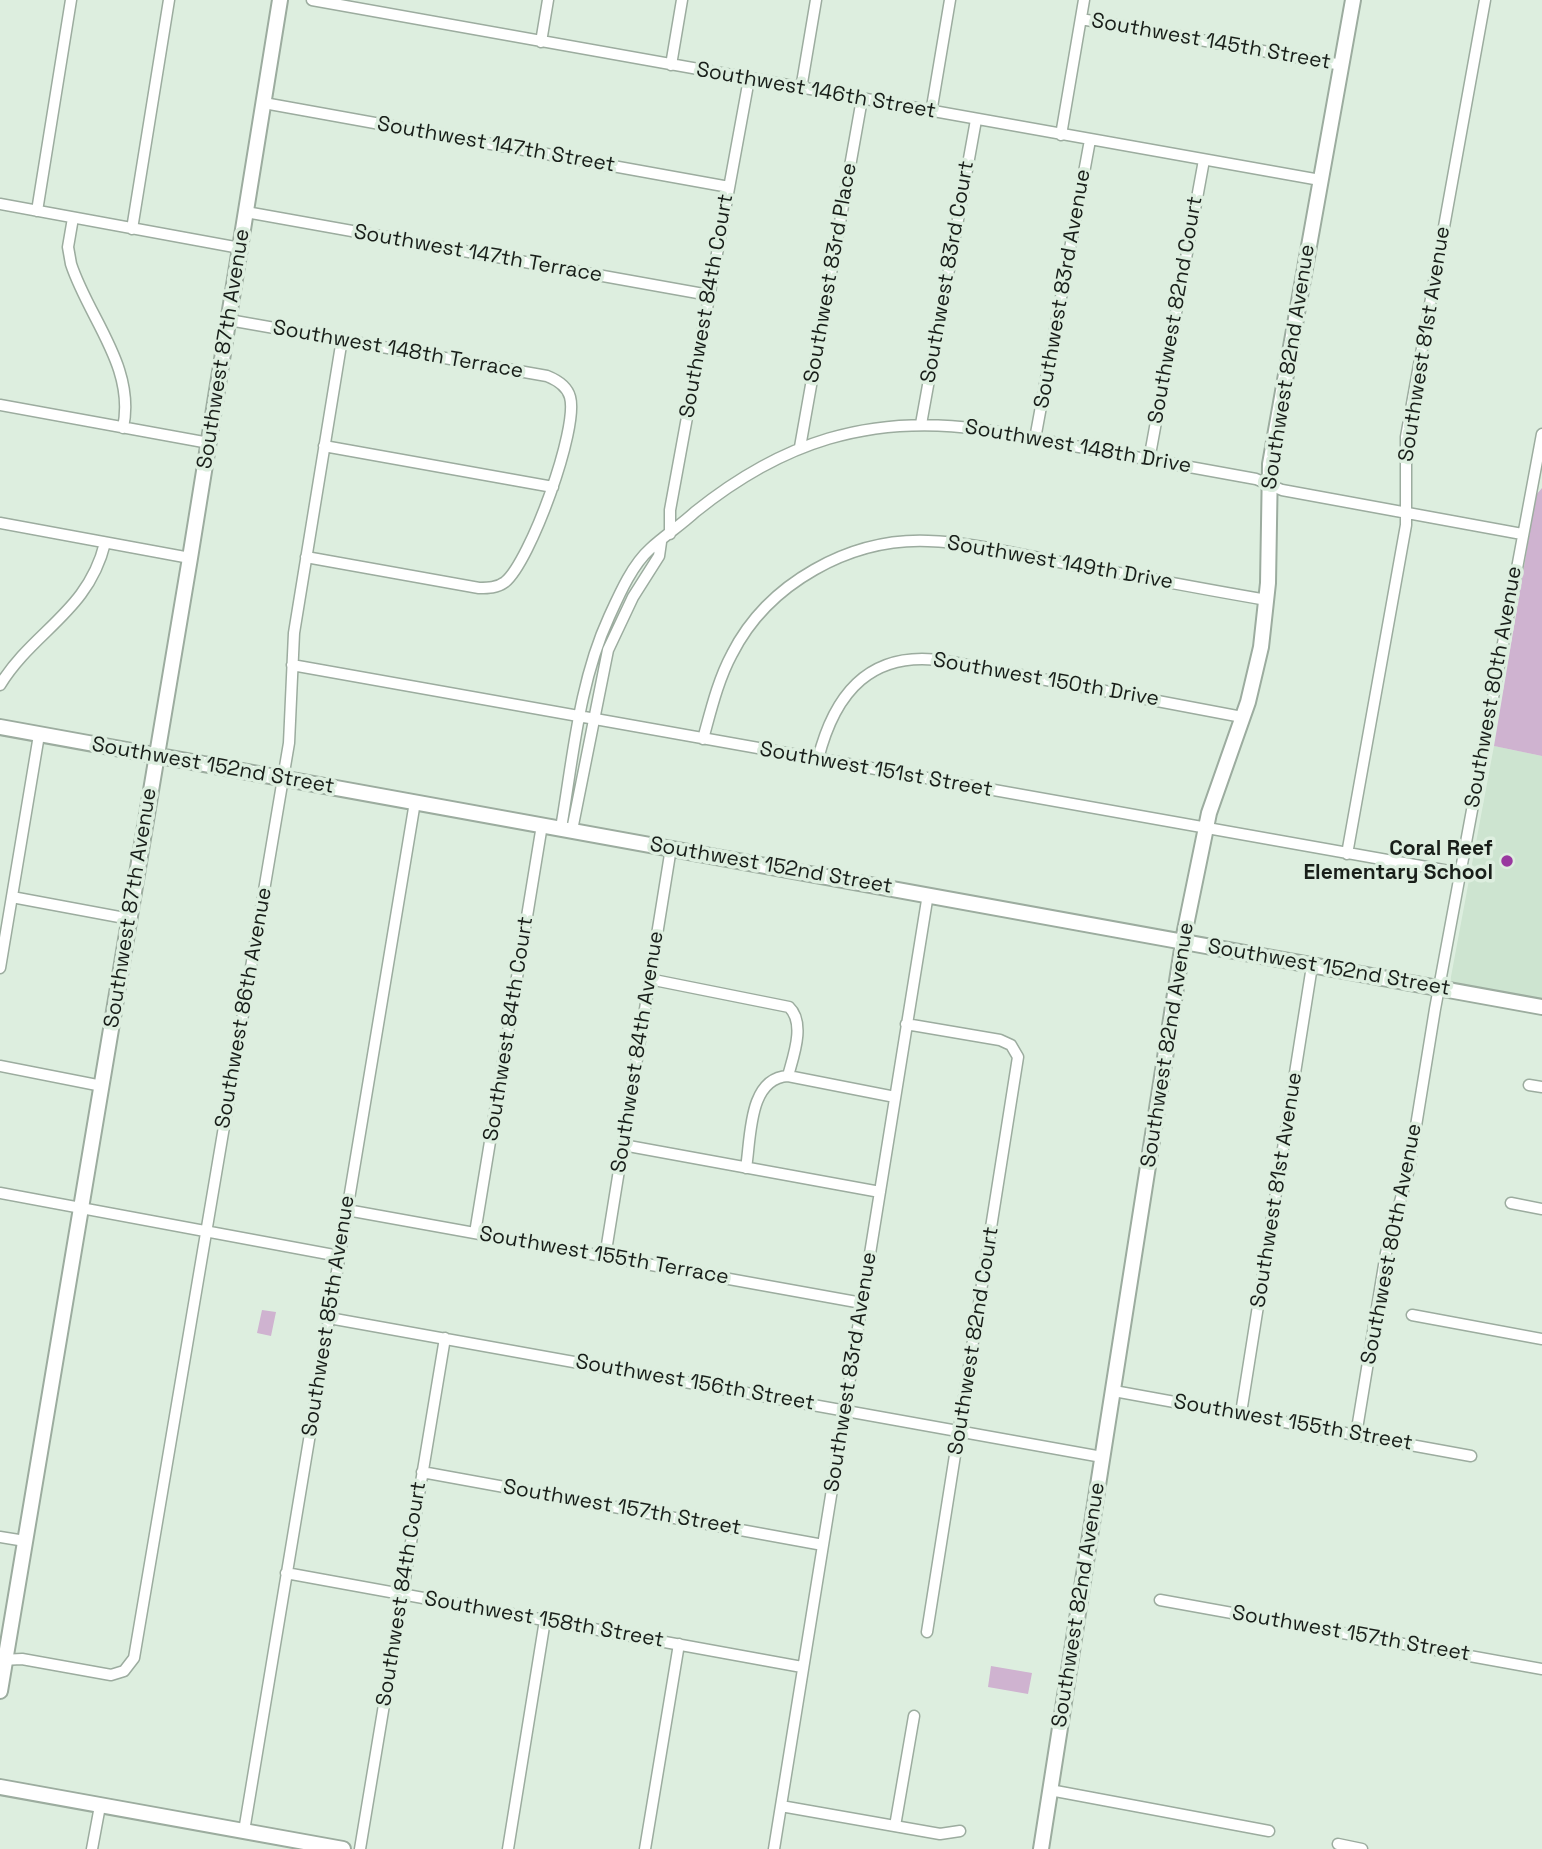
<!DOCTYPE html>
<style>
body{margin:0}
canvas{display:block;background:#ddeedf}
</style>
<canvas width="1542" height="1849"></canvas>
<script>
const g = document.querySelector('canvas').getContext('2d');
g.lineJoin = 'round';
function fill(path, color) {
  g.fillStyle = color;
  g.fill(path, 'evenodd');
}
function stroke(path, color, width, dash) {
  g.strokeStyle = color;
  g.lineWidth = width;
  g.lineCap = dash ? 'butt' : 'round';
  g.setLineDash(dash || []);
  g.stroke(path);
}
function drawText(font, color, halo, rows, align = 'center') {
  g.font = font + ' "Space Grotesk",sans-serif';
  g.lineWidth = 7;
  g.setLineDash([]);
  g.textBaseline = 'middle';
  g.strokeStyle = halo;
  g.fillStyle = color;
  for (const [text, x, y, turn = 0] of rows) {
    g.save();
    g.translate(x, y);
    g.rotate((+turn || 0) * Math.PI / 180);
    g.textAlign = isNaN(turn) ? turn : align;
    if (halo) g.strokeText(text, 0, 0);
    g.fillText(text, 0, 0);
    g.restore();
  }
}
const built = new Path2D(`
 M 1494,746 L 1542,756 L 1542,1000 L 1450,982 Z`);
const green = new Path2D(`
 M 1542,488 L 1542,756 L 1494,746 L 1536,495 Z
 M 262,1310 L 276,1312 L 271,1336 L 257,1333 Z
 M 991,1666 L 1032,1673 L 1028,1694 L 988,1687 Z`);
const street = new Path2D(`
 M 312,0 L 1320,180
 M 1081,19 L 1342,65
 M 541,42 L 548,0
 M 671,65 L 682,0
 M 801,89 L 816,0
 M 264,103 L 729,187
 M 931,113 L 950,0
 M 1061,135 L 1084,0
 M 0,204 L 240,248
 M 37,211 L 71,0
 M 246,212 L 709,295
 M 73,218 L 68,247 L 71,264 C 89,319 136,367 123,428
 M 132,229 L 169,0
 M 229,320 L 547,376 C 557,380 567,386 570,397 C 579,428 530,562 505,582 C 497,588 488,588 479,588 L 306,557
 M 0,405 L 209,443
 M 921,424 L 976,120
 M 1035,439 L 1090,140
 M 324,446 L 553,487
 M 800,447 L 862,99
 M 1149,460 L 1204,160
 M 0,523 L 190,558
 M 670,534 L 670,510 L 749,79
 M 292,665 L 1460,873
 M 0,685 C 34,630 88,612 105,543
 M 703,739 C 711,710 718,680 732,654 C 768,583 850,538 928,541 C 970,542 1012,553 1054,561 C 1125,574 1196,588 1267,600
 M 818,759 C 835,691 872,649 946,661 L 1242,717
 M 561,828 C 573,758 579,682 609,617 C 619,595 632,565 650,549 C 664,536 681,525 695,512 C 782,442 869,414 980,429 L 1256,479 L 1282,490 L 1522,534
 M 572,830 L 608,650 L 633,597 L 659,556 L 661,542
 M 1347,854 L 1406,525 L 1406,437 L 1485,0
 M 12,897 L 130,919
 M 0,968 L 39,735
 M 649,979 L 789,1007 C 806,1023 793,1057 788,1076
 M 906,1024 L 1000,1040 L 1011,1045 L 1018,1057 L 927,1632
 M 0,1066 L 102,1086
 M 1529,1085 L 1542,1087
 M 623,1145 L 880,1192
 M 746,1168 C 751,1138 748,1078 788,1076 L 895,1097
 M 0,1193 L 339,1256
 M 1511,1203 L 1542,1209
 M 347,1210 L 862,1303
 M 475,1233 L 542,825
 M 605,1257 L 671,848
 M 1412,1315 L 1542,1339
 M 329,1318 L 1102,1457
 M 1114,1391 L 1471,1456
 M 1241,1413 L 1312,966
 M 1356,1435 L 1386,1253 L 1409,1169 L 1435,1009 L 1542,434
 M 422,1472 L 823,1545
 M 0,1537 L 25,1541
 M 286,1573 L 802,1667
 M 1160,1600 L 1542,1669
 M 1,1660 L 22,1659 L 111,1675 L 124,1671 L 134,1658 L 289,743 L 294,633 L 342,339
 M 1050,1790 L 1269,1831
 M 781,1806 L 940,1834 L 960,1831
 M 895,1826 L 914,1716
 M 244,1831 L 415,802
 M 1338,1844 L 1362,1849
 M 92,1849 L 100,1806
 M 360,1849 L 445,1338
 M 508,1849 L 545,1620
 M 645,1849 L 679,1644
 M 774,1849 L 928,894`);
const secondary = new Path2D(`
 M 0,727 L 1542,1007
 M 0,1691 L 190,558 L 280,0
 M 0,1787 L 343,1849
 M 1041,1849 L 1185,930 L 1209,813 L 1248,702 L 1261,647 L 1268,583 L 1270,464 L 1353,0`);
const markers = [
 [1507,861,7,"#99389f"]
];
const streetNames = [
 ["Southwest 145th Street",1211,42,10],
 ["Southwest 146th Street",816,91,10],
 ["Southwest 147th Street",496,145,10],
 ["Southwest 147th Terrace",478,254,10],
 ["Southwest 83rd Court",948,272,-80],
 ["Southwest 83rd Place",831,273,-80],
 ["Southwest 83rd Avenue",1063,289,-80],
 ["Southwest 84th Court",707,306,-80],
 ["Southwest 82nd Court",1176,310,-80],
 ["Southwest 81st Avenue",1425,344,-81],
 ["Southwest 87th Avenue",224,349,-81],
 ["Southwest 148th Terrace",398,350,10],
 ["Southwest 82nd Avenue",1289,367,-81],
 ["Southwest 148th Drive",1078,447,10],
 ["Southwest 149th Drive",1060,563,10],
 ["Southwest 150th Drive",1046,680,10],
 ["Southwest 80th Avenue",1494,687,-80],
 ["Southwest 152nd Street",213,766,10],
 ["Southwest 151st Street",876,770,10],
 ["Southwest 152nd Street",771,866,10],
 ["Southwest 87th Avenue",131,908,-81],
 ["Southwest 152nd Street",1329,968,10],
 ["Southwest 86th Avenue",244,1008,-80],
 ["Southwest 84th Court",509,1029,-81],
 ["Southwest 82nd Avenue",1168,1045,-81],
 ["Southwest 84th Avenue",638,1052,-81],
 ["Southwest 81st Avenue",1277,1190,-81],
 ["Southwest 80th Avenue",1392,1244,-79],
 ["Southwest 155th Terrace",604,1256,10],
 ["Southwest 85th Avenue",329,1316,-81],
 ["Southwest 82nd Court",974,1341,-81],
 ["Southwest 83rd Avenue",851,1372,-81],
 ["Southwest 156th Street",695,1383,10],
 ["Southwest 155th Street",1293,1423,10],
 ["Southwest 157th Street",622,1508,10],
 ["Southwest 84th Court",402,1594,-81],
 ["Southwest 82nd Avenue",1079,1605,-81],
 ["Southwest 158th Street",544,1620,10],
 ["Southwest 157th Street",1351,1634,10]
];
const poiNames = [
 ["Coral Reef",1493,849],
 ["Elementary School",1493,873]
];
fill(built, '#cde4d0');
fill(green, '#cfb3d0');
stroke(street, '#9cac9f', 13);
stroke(secondary, '#9cac9f', 18);
stroke(street, '#fff', 10);
stroke(secondary, '#fff', 14);
for (const [x, y, r, color] of markers) {
  const dot = new Path2D();
  dot.arc(x, y, r, 0, 2 * Math.PI);
  g.fillStyle = color;
  g.fill(dot);
  stroke(dot, '#ddeedf', 2.5);
}
drawText('21px', '#181e19', '#ddeedf', streetNames);
drawText('bold 21px', '#181e19', '#ddeedf', poiNames, 'right');
</script>
